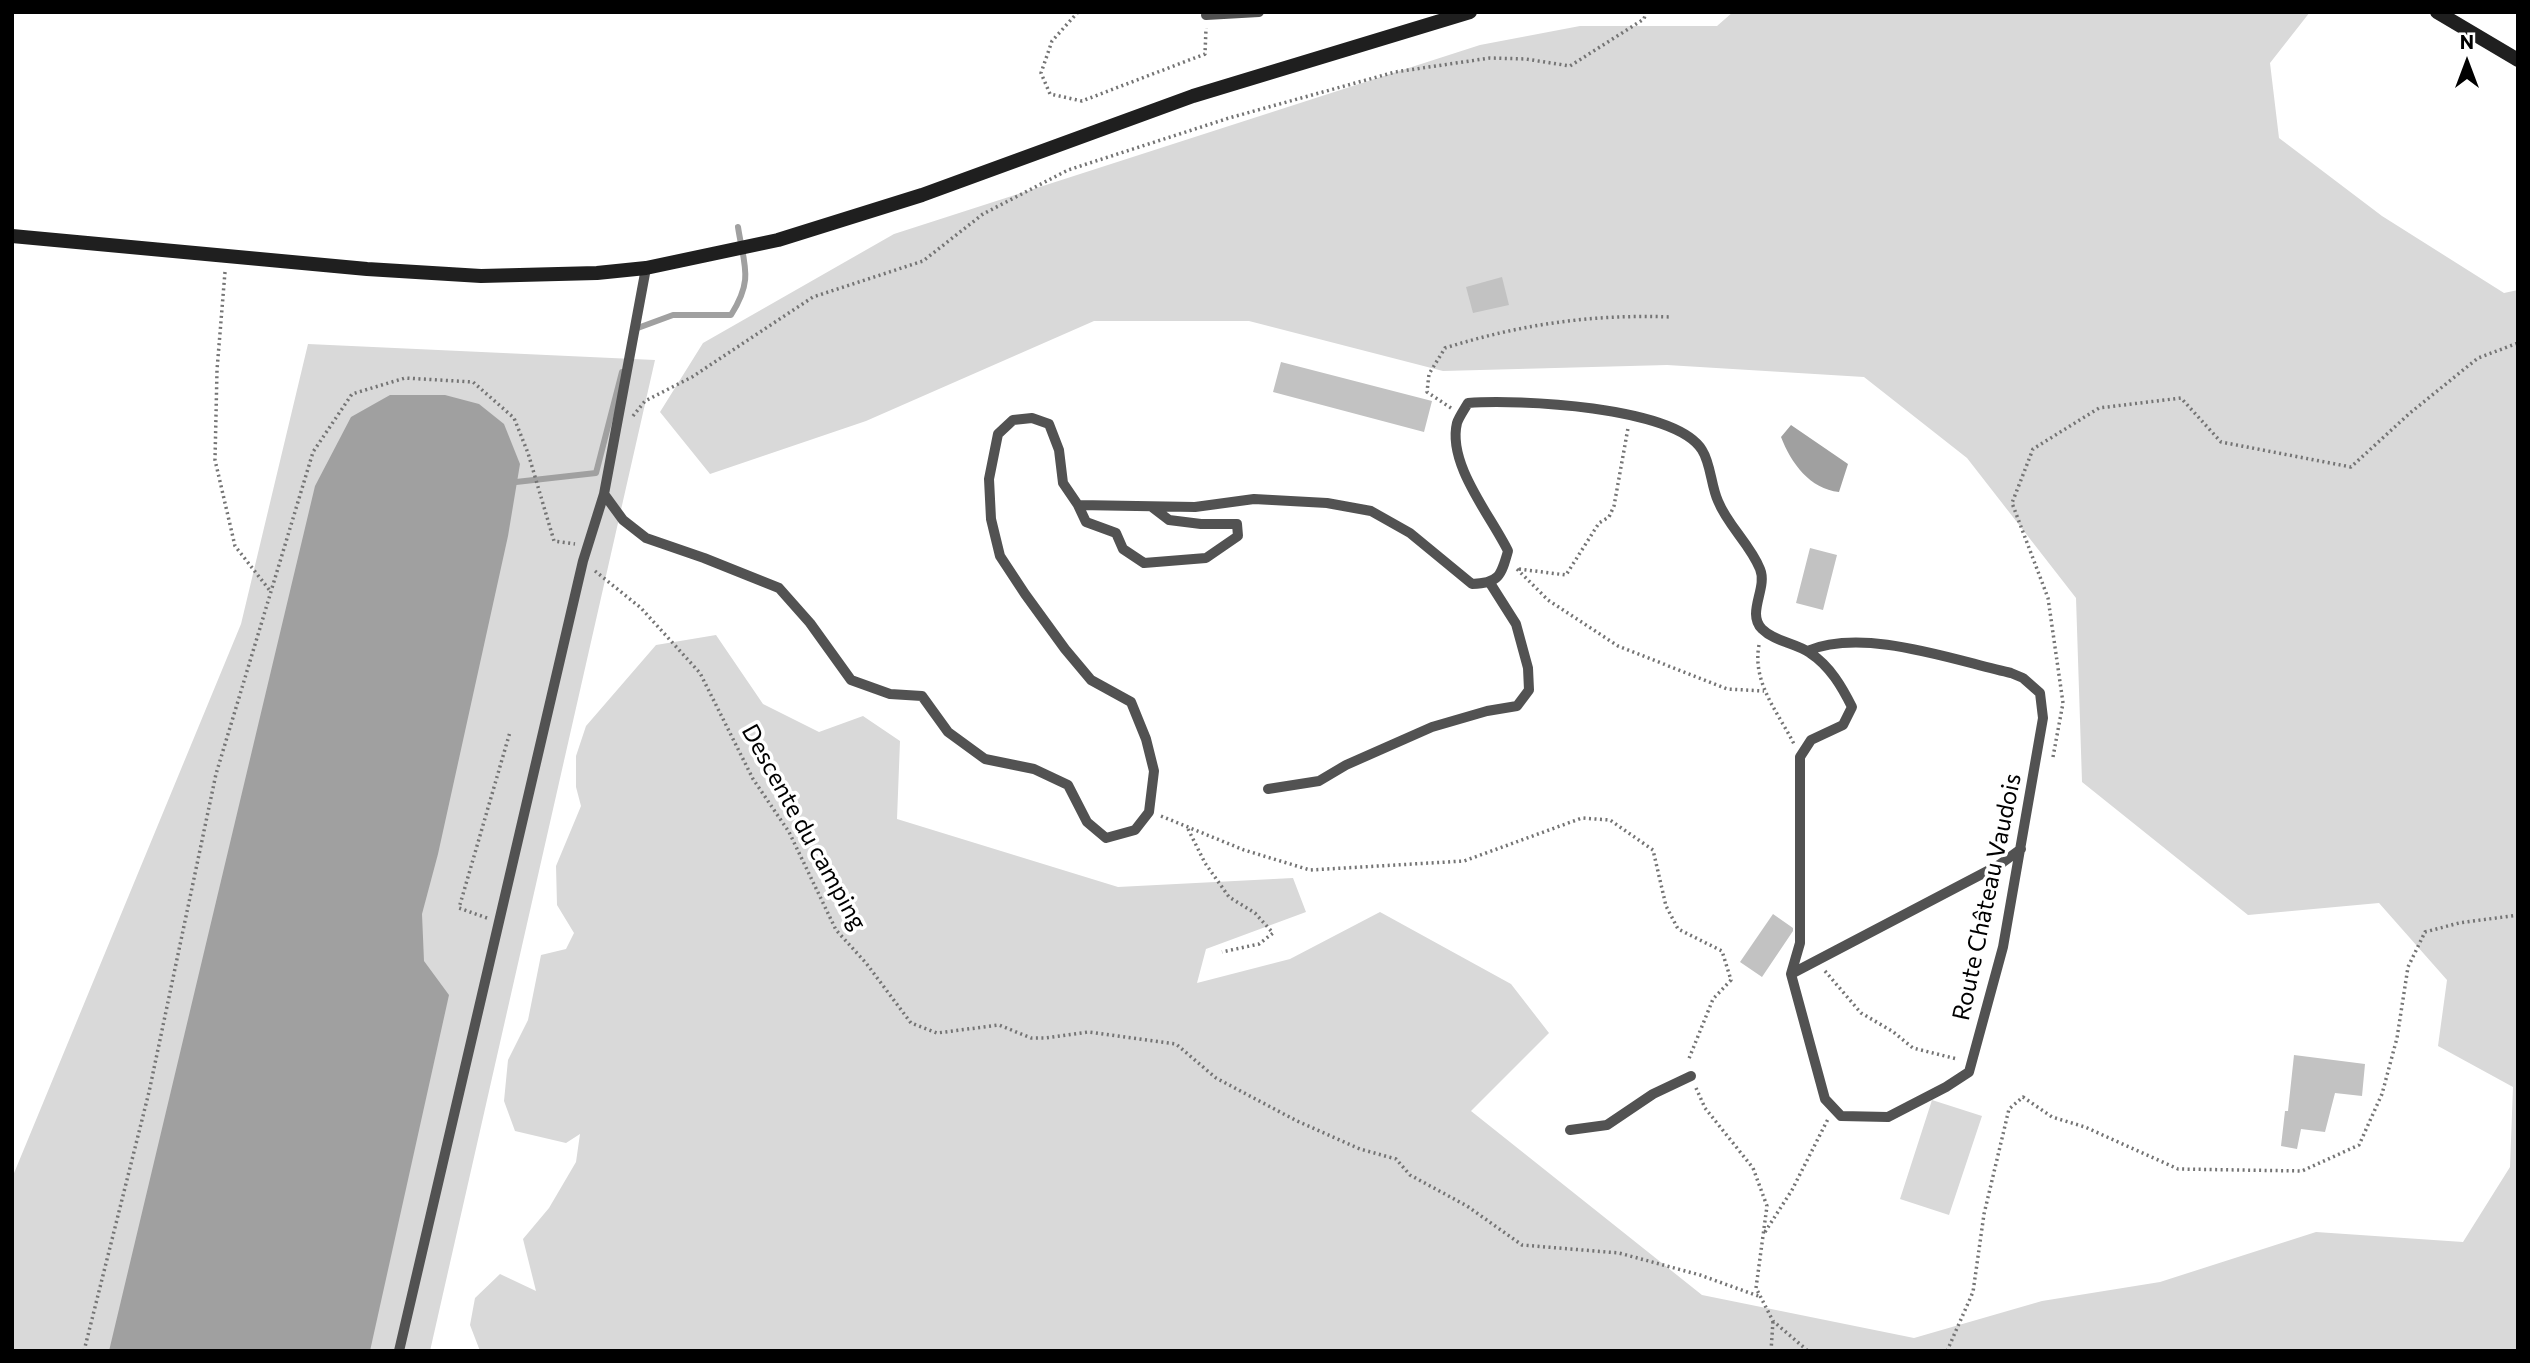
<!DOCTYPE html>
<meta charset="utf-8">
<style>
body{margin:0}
#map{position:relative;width:2530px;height:1363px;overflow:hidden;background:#fff;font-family:Commissioner,sans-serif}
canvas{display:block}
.frame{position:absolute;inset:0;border:14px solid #000;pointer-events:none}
.north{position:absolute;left:2432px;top:28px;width:70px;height:70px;-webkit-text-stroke:5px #fff;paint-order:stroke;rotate:0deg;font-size:19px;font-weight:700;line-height:28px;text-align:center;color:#000}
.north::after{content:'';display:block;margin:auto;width:24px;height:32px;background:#000;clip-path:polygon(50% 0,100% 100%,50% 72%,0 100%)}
</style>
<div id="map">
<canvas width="2530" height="1363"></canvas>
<div class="frame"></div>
<div class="north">N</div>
</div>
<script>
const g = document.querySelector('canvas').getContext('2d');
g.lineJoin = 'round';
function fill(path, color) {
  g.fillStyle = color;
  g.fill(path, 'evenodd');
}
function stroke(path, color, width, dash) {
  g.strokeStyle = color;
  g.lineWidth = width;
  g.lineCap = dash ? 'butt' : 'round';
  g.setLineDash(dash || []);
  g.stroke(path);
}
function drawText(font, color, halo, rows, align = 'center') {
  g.font = font + ' Commissioner,sans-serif';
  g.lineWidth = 7;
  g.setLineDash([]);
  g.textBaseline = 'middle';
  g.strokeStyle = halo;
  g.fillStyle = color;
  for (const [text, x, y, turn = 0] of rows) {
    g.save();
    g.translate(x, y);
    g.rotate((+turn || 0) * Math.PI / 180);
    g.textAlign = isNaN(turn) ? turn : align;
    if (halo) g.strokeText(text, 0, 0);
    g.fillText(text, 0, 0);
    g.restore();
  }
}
const green = new Path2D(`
 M 1733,12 L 2310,12 L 2270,63 L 2279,138 L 2382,216 L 2504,293 L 2518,290 L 2518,1351 L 480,1351 L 470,1325 L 475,1298 L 500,1274 L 536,1291 L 523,1239 L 549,1208 L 576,1162 L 580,1134 L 566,1143 L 515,1131 L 504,1101 L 508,1060 L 528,1020 L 541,955 L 566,949 L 574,933 L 557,905 L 556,866 L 581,806 L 576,787 L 576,756 L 586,726 L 656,645 L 716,635 L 763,704 L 819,732 L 863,716 L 900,741 L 897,819 L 1118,887 L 1293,878 L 1306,912 L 1206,949 L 1197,983 L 1290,959 L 1380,912 L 1511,984 L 1549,1033 L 1471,1111 L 1702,1295 L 1914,1338 L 2042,1301 L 2160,1282 L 2316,1232 L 2463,1242 L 2510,1167 L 2513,1087 L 2438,1046 L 2447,980 L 2379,903 L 2248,915 L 2082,782 L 2076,598 L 1967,458 L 1864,377 L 1667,365 L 1443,371 L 1249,321 L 1094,321 L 866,421 L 710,474 L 660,412 L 703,343 L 894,234 L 1480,45 L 1580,26 L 1717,26 Z
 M 308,344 L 655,360 L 430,1351 L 12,1351 L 12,1178 L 241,624 Z
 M 1932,1100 L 1982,1116 L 1949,1215 L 1900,1199 Z`);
const water = new Path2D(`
 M 390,395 L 445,395 L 479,404 L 504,424 L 520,464 L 508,536 L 438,854 L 422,914 L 424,961 L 449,995 L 370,1351 L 109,1351 L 315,486 L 351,417 Z
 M 1791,425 L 1848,464 L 1839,492 C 1810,489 1791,463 1781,437 Z`);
const stream = new Path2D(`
 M 635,329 L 673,315 L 731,315 C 754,279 744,266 738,227
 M 516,482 L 596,473 L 622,372`);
const building = new Path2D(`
 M 1502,277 L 1509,305 L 1473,313 L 1466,287 Z
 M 1281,362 L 1432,401 L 1424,432 L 1273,392 Z
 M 1810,548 L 1837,555 L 1823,610 L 1796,603 Z
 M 1773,914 L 1793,928 L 1793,931 L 1762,977 L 1740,962 Z
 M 2294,1055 L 2365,1064 L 2362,1096 L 2335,1093 L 2325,1132 L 2301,1129 L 2297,1149 L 2281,1146 L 2285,1111 L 2288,1111 Z`);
const path = new Path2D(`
 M 1078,12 L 1052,41 L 1041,73 L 1050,94 L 1082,101 L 1205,54 L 1206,28
 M 225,272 L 217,370 L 215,460 L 235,546 L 271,592
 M 1451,408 L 1427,392 L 1429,374 L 1445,348 C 1522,324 1592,314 1672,317
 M 633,416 L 645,401 L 692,377 L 813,297 L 923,261 L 983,214 L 1068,170 L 1229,118 L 1395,72 L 1490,58 L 1526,59 L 1570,66 L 1644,19 L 1646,12
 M 1517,569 L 1548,600 L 1618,646 L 1727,689 L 1764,691
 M 1519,569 L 1566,575 L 1599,523 L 1609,517 L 1614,506 L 1628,428
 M 595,571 L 641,608 L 700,673 L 753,779 L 789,832 L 836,930 L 866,963 L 911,1023 L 937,1033 L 999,1025 L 1031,1038 L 1045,1038 L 1088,1032 L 1176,1044 L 1216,1078 L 1297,1121 L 1360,1149 L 1396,1159 L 1410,1175 L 1467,1206 L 1522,1245 L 1619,1253 L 1700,1275 L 1761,1297
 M 1759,645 C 1752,683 1778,712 1794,744
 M 2053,757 L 2063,703 L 2048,598 L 2012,503 L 2033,449 L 2099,408 L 2181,398 L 2221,442 L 2351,467 L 2410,413 L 2478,358 L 2518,343
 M 1161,816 L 1244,850 L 1310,870 L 1464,861 L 1582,818 L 1610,820 L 1653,850 L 1666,906 L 1678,929 L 1722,951 L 1731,980 L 1713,999 L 1688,1061
 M 1188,829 L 1205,863 L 1229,897 L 1255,913 L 1273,933 L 1259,944 L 1222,952
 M 487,918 L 459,908 L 510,732
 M 1825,971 L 1861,1013 L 1892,1031 L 1913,1048 L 1957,1059
 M 1696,1088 L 1705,1108 L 1753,1168 L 1767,1206 L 1756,1288 L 1773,1321 L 1808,1351
 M 1765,1232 L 1792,1190 L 1828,1119
 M 84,1351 L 149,1092 L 216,774 L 313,452 L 352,394 L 405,378 L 473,382 L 514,418 L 528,453 L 554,541 L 575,544
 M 1771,1351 L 1773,1321
 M 1947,1351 L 1973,1292 L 1984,1214 L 2009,1109 L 2023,1097 L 2052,1117 L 2085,1127 L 2178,1169 L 2302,1171 L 2359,1145 L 2382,1094 L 2397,1038 L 2408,967 L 2425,932 L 2459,923 L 2518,915`);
const service = new Path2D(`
 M 1206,15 L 1259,12
 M 646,268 L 604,494 L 623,520 L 646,538 L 704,558 L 779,588 L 810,623 L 851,680 L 890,694 L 922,696 L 948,732 L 985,759 L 1034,769 L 1068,785 L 1087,822 L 1106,838 L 1135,830 L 1149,812 L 1154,771 L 1146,739 L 1131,702 L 1091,680 L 1065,649 L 1025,594 L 1000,556 L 991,519 L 989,479 L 998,434 L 1013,420 L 1032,418 L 1049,424 L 1059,450 L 1063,483 L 1078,505 L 1195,507 L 1254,499 L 1327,503 L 1371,511 L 1410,533 L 1472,584 C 1499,583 1501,576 1508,551 C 1491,516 1447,464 1457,423 C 1459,417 1464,410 1468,403 C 1516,399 1675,406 1702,450 C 1711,464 1711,486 1718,501 C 1728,526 1750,544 1760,569 C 1768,588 1746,613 1762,629 C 1775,642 1796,643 1810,653 C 1830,666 1842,687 1852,707 L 1843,725 L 1811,740 L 1800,757 L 1800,943 L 1791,974 L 1825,1099 L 1841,1116 L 1888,1117 L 1946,1087 L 1969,1072 L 2003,947 L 2043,718 L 2040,693 L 2023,678 L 2011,673 C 1953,660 1864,627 1807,651
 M 1078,505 L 1086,522 L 1116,533 L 1123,549 L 1144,563 L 1206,558 L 1238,536 L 1237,524 L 1201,524 L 1169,520 L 1152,507
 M 1268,789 L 1319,781 L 1346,765 L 1432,727 L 1487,711 L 1517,706 L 1529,690 L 1528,668 L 1516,624 L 1490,583
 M 1791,974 L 1999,865 L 2021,849
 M 1570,1130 L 1607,1125 L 1653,1094 L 1691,1076
 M 399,1351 L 583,561 L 604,494`);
const secondary = new Path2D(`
 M 2437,12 L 2518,60
 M 12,236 L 367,269 L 481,276 L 597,273 L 646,268 L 778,240 L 922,195 L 1193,96 L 1470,12`);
const streetNames = [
 ["Descente du camping",804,827,61],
 ["Route Château Vaudois",1987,897,-78]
];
fill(green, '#d9d9d9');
fill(water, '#a0a0a0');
stroke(stream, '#a0a0a0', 6);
fill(building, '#c2c2c2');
stroke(path, '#747474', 3.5, [2, 3.5]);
stroke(service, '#525252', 10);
stroke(secondary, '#1f1f1f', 14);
drawText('24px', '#000', '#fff', streetNames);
</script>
